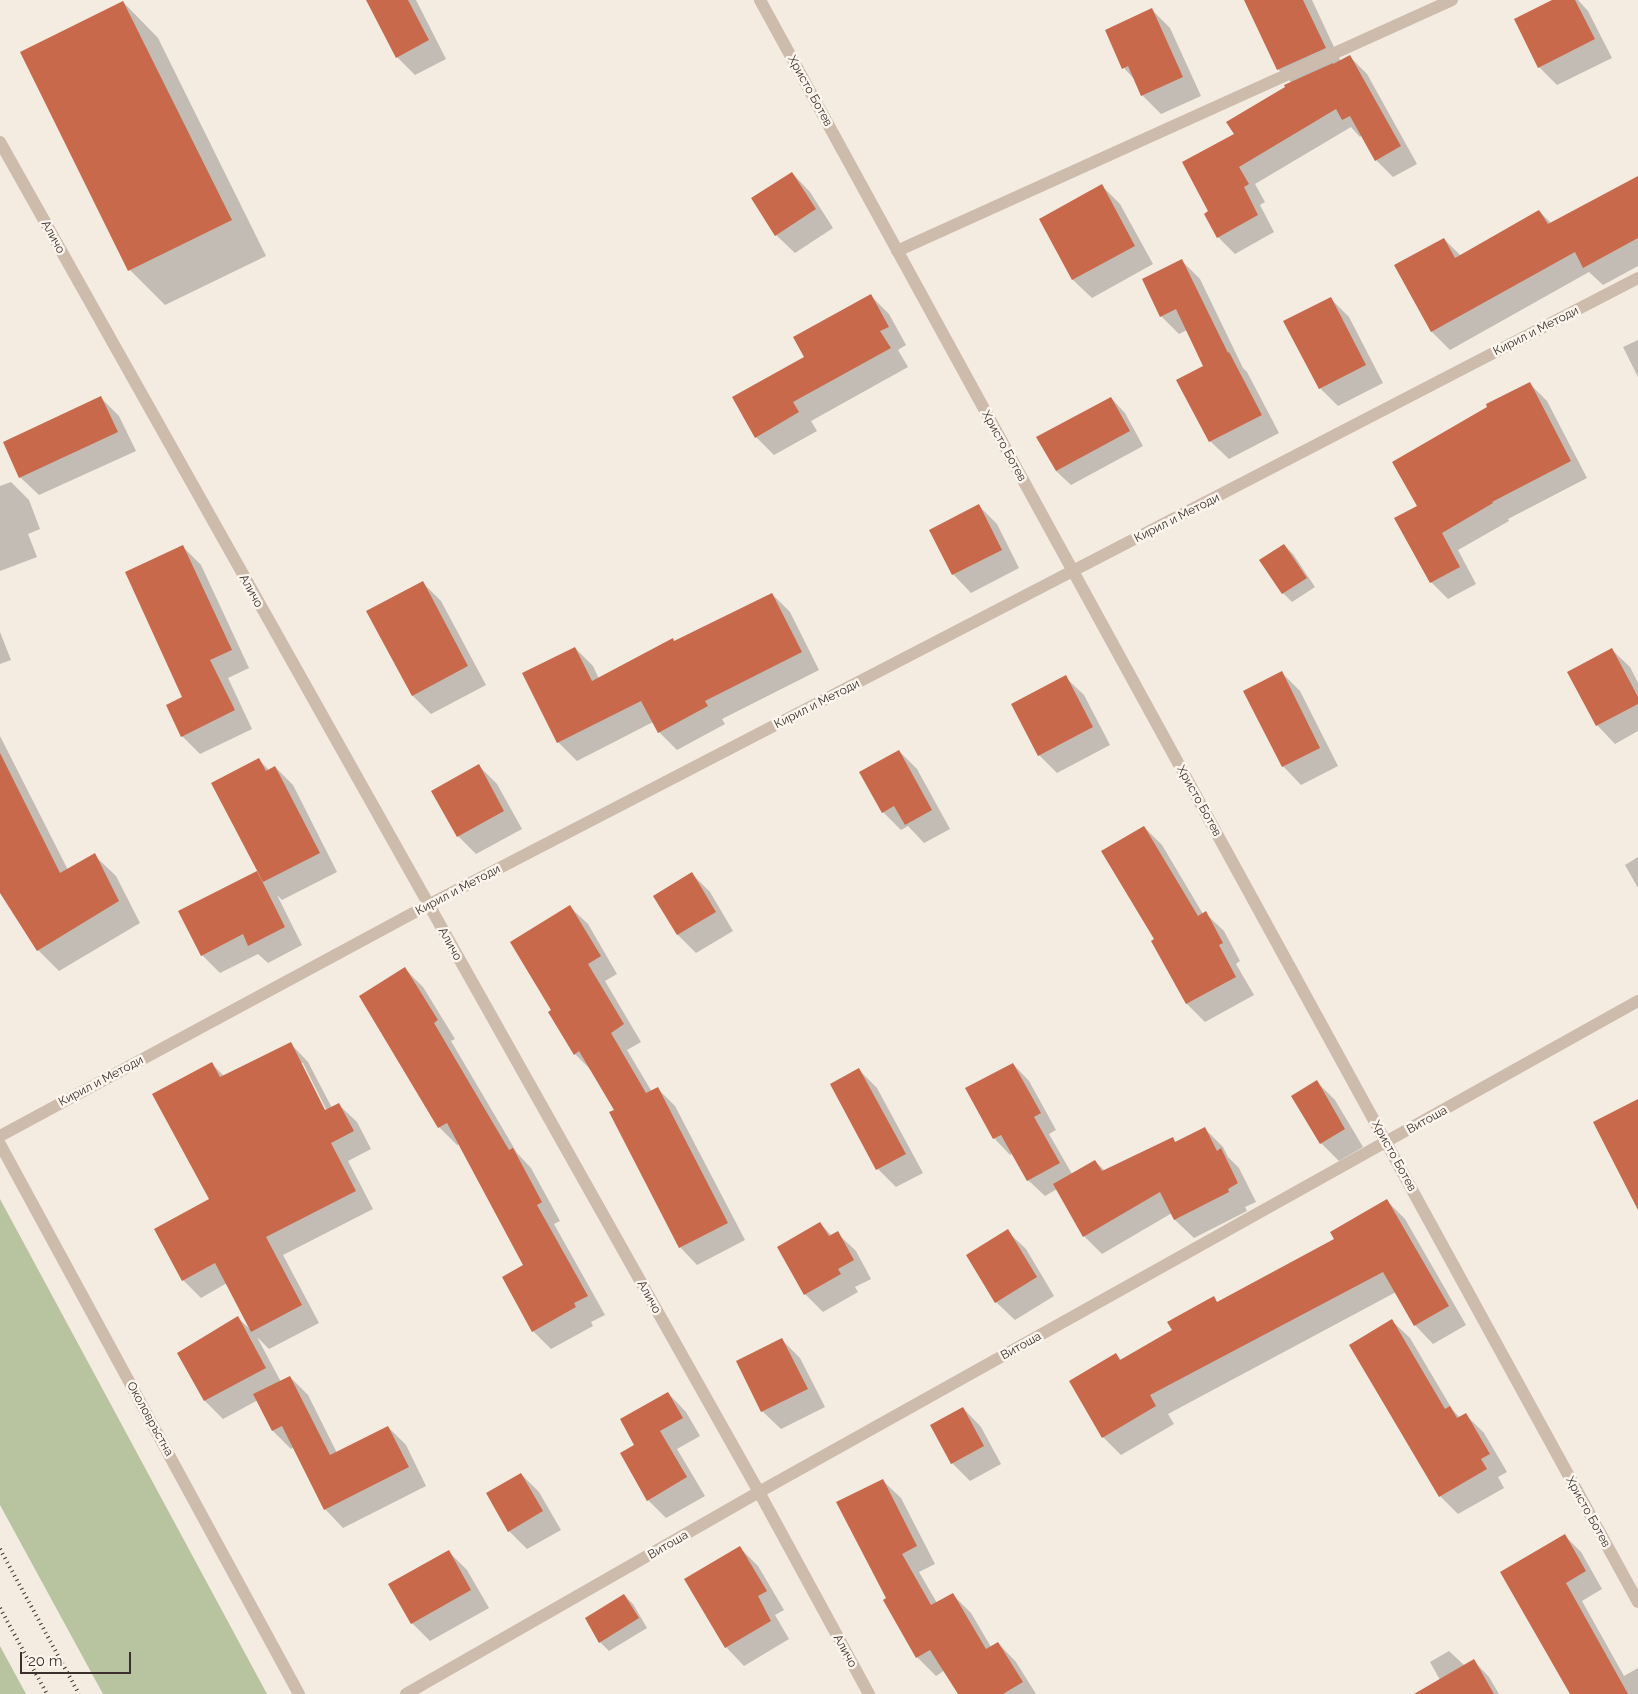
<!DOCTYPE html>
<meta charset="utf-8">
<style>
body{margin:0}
#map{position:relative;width:1638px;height:1694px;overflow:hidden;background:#f4ebe1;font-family:Raleway,sans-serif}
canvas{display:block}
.scale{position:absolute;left:20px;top:1652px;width:111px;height:22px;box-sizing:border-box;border:2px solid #3b302b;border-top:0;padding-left:6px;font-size:15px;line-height:18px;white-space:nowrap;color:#3b302b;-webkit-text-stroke:4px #fbf5ee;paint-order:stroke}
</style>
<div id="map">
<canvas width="1638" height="1694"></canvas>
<div class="scale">20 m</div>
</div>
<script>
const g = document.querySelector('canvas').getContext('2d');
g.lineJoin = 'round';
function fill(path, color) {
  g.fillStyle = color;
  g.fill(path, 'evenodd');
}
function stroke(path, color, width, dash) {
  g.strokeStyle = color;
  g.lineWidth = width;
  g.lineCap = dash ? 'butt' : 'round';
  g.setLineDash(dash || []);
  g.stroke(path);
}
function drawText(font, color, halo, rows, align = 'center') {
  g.font = font + ' Raleway,sans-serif';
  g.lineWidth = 5;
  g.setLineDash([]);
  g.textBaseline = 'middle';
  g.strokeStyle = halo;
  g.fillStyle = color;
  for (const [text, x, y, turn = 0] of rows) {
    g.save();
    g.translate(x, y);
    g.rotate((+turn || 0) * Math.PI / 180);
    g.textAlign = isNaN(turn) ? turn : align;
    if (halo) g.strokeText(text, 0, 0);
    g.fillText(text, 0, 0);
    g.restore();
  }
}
const green = new Path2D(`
 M 0,1199 L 267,1694 L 103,1694 L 0,1505 Z
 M 0,1646 L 26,1694 L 0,1694 Z`);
const shadow = new Path2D(`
 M 367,0 L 416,0 L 446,59 L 415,75 L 397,57 Z
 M 1245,0 L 1312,0 L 1341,62 L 1350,57 L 1367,74 L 1417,164 L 1393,177 L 1376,160 L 1362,135 L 1360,137 L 1351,127 L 1255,184 L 1265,202 L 1260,205 L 1274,232 L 1235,254 L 1218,237 L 1210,211 L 1235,134 L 1292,83 L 1278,69 Z
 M 1555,0 L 1578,0 L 1588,11 L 1612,58 L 1557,85 L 1539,67 Z
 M 123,2 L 158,38 L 266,256 L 165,305 L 130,270 Z
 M 1152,10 L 1170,28 L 1201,96 L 1161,114 L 1142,95 L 1135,80 L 1124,68 Z
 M 792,173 L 810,192 L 833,228 L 795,253 L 776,235 Z
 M 1638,177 L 1638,266 L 1603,285 L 1589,272 L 1450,350 L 1432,332 L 1396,265 L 1444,239 L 1461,256 L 1539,211 L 1551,223 Z
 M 1102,186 L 1120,204 L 1153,264 L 1092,298 L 1073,280 L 1040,219 Z
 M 1182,261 L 1200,279 L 1243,368 L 1247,372 L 1279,433 L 1229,459 L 1210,441 L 1204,367 L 1187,330 L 1179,334 L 1161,316 Z
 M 871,296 L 889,314 L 906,345 L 898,350 L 908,367 L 811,421 L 817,431 L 774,455 L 756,437 L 806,357 Z
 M 1331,299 L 1349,317 L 1383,383 L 1338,406 L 1320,388 Z
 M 1638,340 L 1638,377 L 1623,347 Z
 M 1530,384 L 1547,401 L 1587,478 L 1508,519 L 1509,521 L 1458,550 L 1476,584 L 1448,599 L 1431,582 L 1419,506 Z
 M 101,398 L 119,416 L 136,451 L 39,495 L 20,477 Z
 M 1111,398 L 1125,413 L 1143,446 L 1071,485 L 1056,471 Z
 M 11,482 L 29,500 L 40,529 L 28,534 L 37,557 L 0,571 L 0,486 Z
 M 979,506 L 997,524 L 1019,568 L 971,593 L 953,574 Z
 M 1284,545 L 1293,554 L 1315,587 L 1292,602 L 1283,593 Z
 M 183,547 L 201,565 L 249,668 L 228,678 L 252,729 L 200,754 L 182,736 L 184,698 Z
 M 423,583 L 441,601 L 486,685 L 431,714 L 413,696 L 368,612 Z
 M 772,594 L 790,612 L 819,670 L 722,719 L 725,724 L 677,750 L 659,732 L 653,722 L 577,761 L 558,742 L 524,673 L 575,648 L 593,666 L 599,679 Z
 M 0,632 L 11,660 L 0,664 Z
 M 1611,649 L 1630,667 L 1638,683 L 1638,731 L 1615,744 L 1597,725 Z
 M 1282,673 L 1300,691 L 1338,766 L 1301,785 L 1283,766 Z
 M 1065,677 L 1084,695 L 1110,745 L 1057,773 L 1039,755 Z
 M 0,736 L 68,870 L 94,855 L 116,876 L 140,923 L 59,971 L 38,950 L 0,874 Z
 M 899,751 L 917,769 L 950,829 L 924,843 L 908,826 L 901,830 L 883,812 Z
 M 258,759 L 269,770 L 275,767 L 293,785 L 337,872 L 282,900 L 277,895 L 302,945 L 268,963 L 258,954 L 220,973 L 202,955 L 256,873 L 261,877 Z
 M 479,766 L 497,784 L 522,829 L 476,854 L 458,836 Z
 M 1144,827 L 1162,845 L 1203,914 L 1205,913 L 1224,931 L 1240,961 L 1236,964 L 1254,995 L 1205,1022 L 1187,1004 L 1153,941 L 1155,940 Z
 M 1638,857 L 1638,888 L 1625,865 Z
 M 692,874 L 710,892 L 733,931 L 696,953 L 678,935 L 654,896 Z
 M 570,907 L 588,924 L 617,974 L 605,981 L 641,1042 L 627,1050 L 652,1092 L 658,1089 L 675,1106 L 745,1240 L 697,1265 L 680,1247 L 616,1110 L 592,1071 L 575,1054 L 553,1010 Z
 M 405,969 L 423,987 L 455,1039 L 451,1041 L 517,1153 L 531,1168 L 560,1221 L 554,1224 L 605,1315 L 591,1322 L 593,1326 L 551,1349 L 533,1331 L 524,1266 L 459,1144 L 457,1145 L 439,1127 Z
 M 291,1044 L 308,1062 L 332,1108 L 339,1105 L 357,1122 L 371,1149 L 348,1161 L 373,1209 L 283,1255 L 319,1323 L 269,1349 L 257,1337 L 281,1382 L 290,1377 L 308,1395 L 337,1453 L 388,1427 L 406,1445 L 426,1486 L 343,1528 L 325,1509 L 294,1447 L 291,1449 L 273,1431 L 258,1400 L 223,1419 L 205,1401 L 178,1353 L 237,1317 L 251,1330 L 227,1283 L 201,1298 L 183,1280 L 211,1200 L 211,1063 L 224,1076 ZM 300,1063 L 303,1063 L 329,1115 L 327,1116 Z
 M 1013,1064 L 1029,1081 L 1056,1130 L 1049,1134 L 1072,1174 L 1095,1161 L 1105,1171 L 1172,1138 L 1177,1143 L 1204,1128 L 1223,1147 L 1228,1157 L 1239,1168 L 1256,1202 L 1245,1207 L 1247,1211 L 1194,1238 L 1175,1220 L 1172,1213 L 1102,1254 L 1084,1236 L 1057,1189 L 1045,1196 L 1028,1180 L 1013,1153 L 1010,1155 L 994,1138 Z
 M 859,1070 L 877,1088 L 923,1173 L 896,1187 L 878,1169 Z
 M 1317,1082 L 1335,1100 L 1363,1147 L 1339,1161 L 1321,1143 Z
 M 1387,1201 L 1405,1219 L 1466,1325 L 1433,1344 L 1415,1325 L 1396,1292 L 1168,1414 L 1174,1424 L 1121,1455 L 1103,1437 L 1116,1355 L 1122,1361 L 1174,1331 L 1213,1298 L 1218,1303 L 1336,1240 Z
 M 820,1223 L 832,1236 L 837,1233 L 856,1251 L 871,1279 L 855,1287 L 858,1292 L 823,1312 L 805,1294 Z
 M 1007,1231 L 1026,1249 L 1054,1296 L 1015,1320 L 996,1302 Z
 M 1391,1320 L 1410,1338 L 1452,1409 L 1460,1418 L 1466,1415 L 1484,1433 L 1507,1472 L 1498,1477 L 1504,1488 L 1458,1514 L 1440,1496 Z
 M 782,1340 L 800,1358 L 825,1407 L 781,1429 L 762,1411 Z
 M 668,1393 L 686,1412 L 700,1436 L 677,1449 L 705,1496 L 666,1518 L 648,1500 L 636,1445 Z
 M 963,1408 L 981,1427 L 1001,1464 L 970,1481 L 952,1463 Z
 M 521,1474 L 539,1492 L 561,1530 L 527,1549 L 509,1531 Z
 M 882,1480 L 901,1498 L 935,1564 L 919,1572 L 937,1603 L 953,1595 L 971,1613 L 991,1647 L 998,1643 L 1016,1662 L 1036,1694 L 959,1694 L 945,1670 L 936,1676 L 917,1657 L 885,1600 L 887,1599 Z
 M 1564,1535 L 1581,1552 L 1602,1589 L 1582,1601 L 1624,1676 L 1638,1668 L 1638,1694 L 1572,1694 L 1502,1572 Z
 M 740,1548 L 758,1566 L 784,1610 L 775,1615 L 789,1639 L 744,1666 L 726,1647 Z
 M 449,1552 L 467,1570 L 489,1608 L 430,1641 L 412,1623 Z
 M 624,1595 L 633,1604 L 647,1628 L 609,1651 L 600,1642 Z
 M 1449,1651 L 1465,1666 L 1474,1661 L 1489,1677 L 1499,1694 L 1448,1694 L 1430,1662 Z`);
const building = new Path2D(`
 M 366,0 L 408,0 L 429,40 L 396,58 Z
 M 1244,0 L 1303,0 L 1326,48 L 1277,70 Z
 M 1552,0 L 1575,0 L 1595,39 L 1538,68 L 1514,19 Z
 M 123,1 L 232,220 L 128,271 L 20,52 Z
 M 1152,8 L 1183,77 L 1141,96 L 1128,66 L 1122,69 L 1105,30 Z
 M 1350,55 L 1401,146 L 1375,161 L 1350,116 L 1342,120 L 1336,109 L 1239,167 L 1249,184 L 1244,187 L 1258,215 L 1217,238 L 1204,214 L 1208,211 L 1182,162 L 1234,134 L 1226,122 L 1285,87 L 1284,85 L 1333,63 L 1333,64 Z
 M 792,172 L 816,209 L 775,236 L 751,198 Z
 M 1638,176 L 1638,238 L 1583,268 L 1575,252 L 1431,332 L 1394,265 L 1444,238 L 1455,258 L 1539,210 L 1548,224 Z
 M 1102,184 L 1135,246 L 1072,280 L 1039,219 Z
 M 1182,259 L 1228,353 L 1229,352 L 1262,415 L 1209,442 L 1176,380 L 1203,366 L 1176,309 L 1160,317 L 1142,279 Z
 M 871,294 L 889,327 L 880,331 L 891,348 L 793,402 L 799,412 L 755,438 L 732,397 L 804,357 L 793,337 Z
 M 1331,297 L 1366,365 L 1319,389 L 1283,321 Z
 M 1530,382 L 1571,461 L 1492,502 L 1493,503 L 1442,533 L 1460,567 L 1430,583 L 1394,518 L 1417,506 L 1392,462 L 1487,407 L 1486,404 Z
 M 101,396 L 118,432 L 19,478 L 3,442 Z
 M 1111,397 L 1130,431 L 1056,471 L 1036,437 Z
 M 979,504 L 1002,550 L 952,575 L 929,530 Z
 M 1284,544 L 1307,578 L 1282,594 L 1259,560 Z
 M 183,545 L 232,650 L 210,660 L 235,710 L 181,737 L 166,705 L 182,697 L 125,572 Z
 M 423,581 L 468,666 L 412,696 L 366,611 Z
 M 772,593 L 802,652 L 705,701 L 708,706 L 658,733 L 641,701 L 557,743 L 522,673 L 575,647 L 592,681 L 673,638 L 674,641 Z
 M 1612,648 L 1638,697 L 1638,704 L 1596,726 L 1567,672 Z
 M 1282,671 L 1320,748 L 1282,767 L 1243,691 Z
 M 1066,675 L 1093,727 L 1038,756 L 1011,704 Z
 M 899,750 L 932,810 L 905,825 L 894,806 L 882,813 L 859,772 Z
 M 0,753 L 60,873 L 95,853 L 119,901 L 37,951 L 0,893 Z
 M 259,758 L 266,771 L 275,766 L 320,853 L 263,882 L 211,783 Z
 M 479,764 L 504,811 L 457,837 L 431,791 Z
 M 1144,826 L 1198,916 L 1206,911 L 1223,943 L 1219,945 L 1236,977 L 1186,1004 L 1151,941 L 1154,939 L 1101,851 Z
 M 257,871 L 285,927 L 248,946 L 243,934 L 201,956 L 178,911 Z
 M 692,872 L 716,912 L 677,935 L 653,896 Z
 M 570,905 L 601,956 L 588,964 L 624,1024 L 611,1033 L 646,1093 L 658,1087 L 728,1223 L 679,1248 L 609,1112 L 614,1110 L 579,1051 L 574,1055 L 548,1012 L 551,1010 L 510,942 Z
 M 405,967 L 438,1020 L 434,1023 L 509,1150 L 513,1148 L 542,1202 L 537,1205 L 588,1296 L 574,1303 L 576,1307 L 532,1332 L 502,1277 L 523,1265 L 447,1123 L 438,1128 L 359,996 Z
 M 291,1042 L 325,1110 L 339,1103 L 354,1131 L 331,1143 L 356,1191 L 266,1237 L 302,1305 L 251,1332 L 215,1263 L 182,1281 L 154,1229 L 209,1199 L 152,1094 L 212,1062 L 220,1077 Z
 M 1013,1063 L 1041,1113 L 1034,1117 L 1060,1163 L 1027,1181 L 1001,1135 L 993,1139 L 965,1088 Z
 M 859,1068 L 906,1154 L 876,1170 L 830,1084 Z
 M 1317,1080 L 1345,1129 L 1320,1144 L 1291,1096 Z
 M 1638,1099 L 1638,1210 L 1593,1122 Z
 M 1205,1127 L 1217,1151 L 1221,1148 L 1238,1183 L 1228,1189 L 1229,1192 L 1174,1220 L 1160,1192 L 1083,1237 L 1053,1184 L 1095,1160 L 1102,1171 L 1173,1137 L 1175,1142 Z
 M 1387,1199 L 1449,1306 L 1414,1326 L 1383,1272 L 1150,1395 L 1156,1406 L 1102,1438 L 1069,1381 L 1116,1353 L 1120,1360 L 1172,1330 L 1167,1322 L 1214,1296 L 1217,1302 L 1334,1239 L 1330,1232 Z
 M 820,1222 L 829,1236 L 838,1231 L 854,1260 L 838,1269 L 841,1274 L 804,1295 L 777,1247 Z
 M 1008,1229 L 1037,1277 L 995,1303 L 966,1255 Z
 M 238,1316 L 266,1368 L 204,1401 L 177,1353 Z
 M 1392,1319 L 1445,1409 L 1450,1406 L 1457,1418 L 1466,1413 L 1490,1454 L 1481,1459 L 1487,1469 L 1439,1497 L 1349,1345 Z
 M 782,1338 L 808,1389 L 761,1412 L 736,1361 Z
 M 290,1376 L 330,1455 L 388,1426 L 409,1467 L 324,1510 L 282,1426 L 272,1431 L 253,1394 Z
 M 668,1392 L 683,1418 L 660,1431 L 687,1477 L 647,1501 L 620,1453 L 634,1445 L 620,1419 Z
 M 963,1407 L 984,1446 L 951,1464 L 930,1425 Z
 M 521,1473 L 543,1511 L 508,1532 L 486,1493 Z
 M 883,1479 L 917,1546 L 902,1554 L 931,1605 L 953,1593 L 986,1649 L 998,1642 L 1023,1682 L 1003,1694 L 958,1694 L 930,1650 L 916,1658 L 883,1600 L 886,1598 L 836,1502 Z
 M 1565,1534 L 1586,1571 L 1566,1583 L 1628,1694 L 1570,1694 L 1500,1572 Z
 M 740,1546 L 767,1591 L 758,1596 L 771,1621 L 725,1648 L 684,1579 Z
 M 449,1550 L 471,1590 L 411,1624 L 388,1584 Z
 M 624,1594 L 639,1618 L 599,1643 L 585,1618 Z
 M 1474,1659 L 1494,1694 L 1414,1694 Z`);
const minor = new Path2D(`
 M 760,0 L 1638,1602
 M 0,142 L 759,1492 L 869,1694
 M 897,251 L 1452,0
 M 0,1136 L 428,905 L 1638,278
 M 0,1144 L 299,1694
 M 406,1694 L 759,1492 L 1638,1001`);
const rail = new Path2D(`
 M 0,1549 L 79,1694
 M 0,1608 L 47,1694`);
const streetNames = [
 ["Христо Ботев",810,91,61],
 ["Аличо",53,237,61],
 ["Кирил и Методи",1536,331,-27],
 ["Христо Ботев",1004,446,61],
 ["Кирил и Методи",1177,518,-27],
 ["Аличо",251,591,61],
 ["Кирил и Методи",817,704,-27],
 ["Христо Ботев",1199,801,61],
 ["Кирил и Методи",458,890,-28],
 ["Аличо",450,944,61],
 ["Кирил и Методи",101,1081,-28],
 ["Витоша",1427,1120,-29],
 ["Христо Ботев",1394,1156,61],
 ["Аличо",649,1297,61],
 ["Витоша",1021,1346,-29],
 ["Околовръстна",150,1419,61],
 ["Христо Ботев",1588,1512,61],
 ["Витоша",668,1545,-30],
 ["Аличо",845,1651,61]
];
fill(green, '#b8c4a0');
fill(shadow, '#0003');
fill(building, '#c8694b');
stroke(minor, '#cdbbac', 12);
stroke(rail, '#3b302b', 4, [1, 4]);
drawText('12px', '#3b302b', '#fbf5ee', streetNames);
</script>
